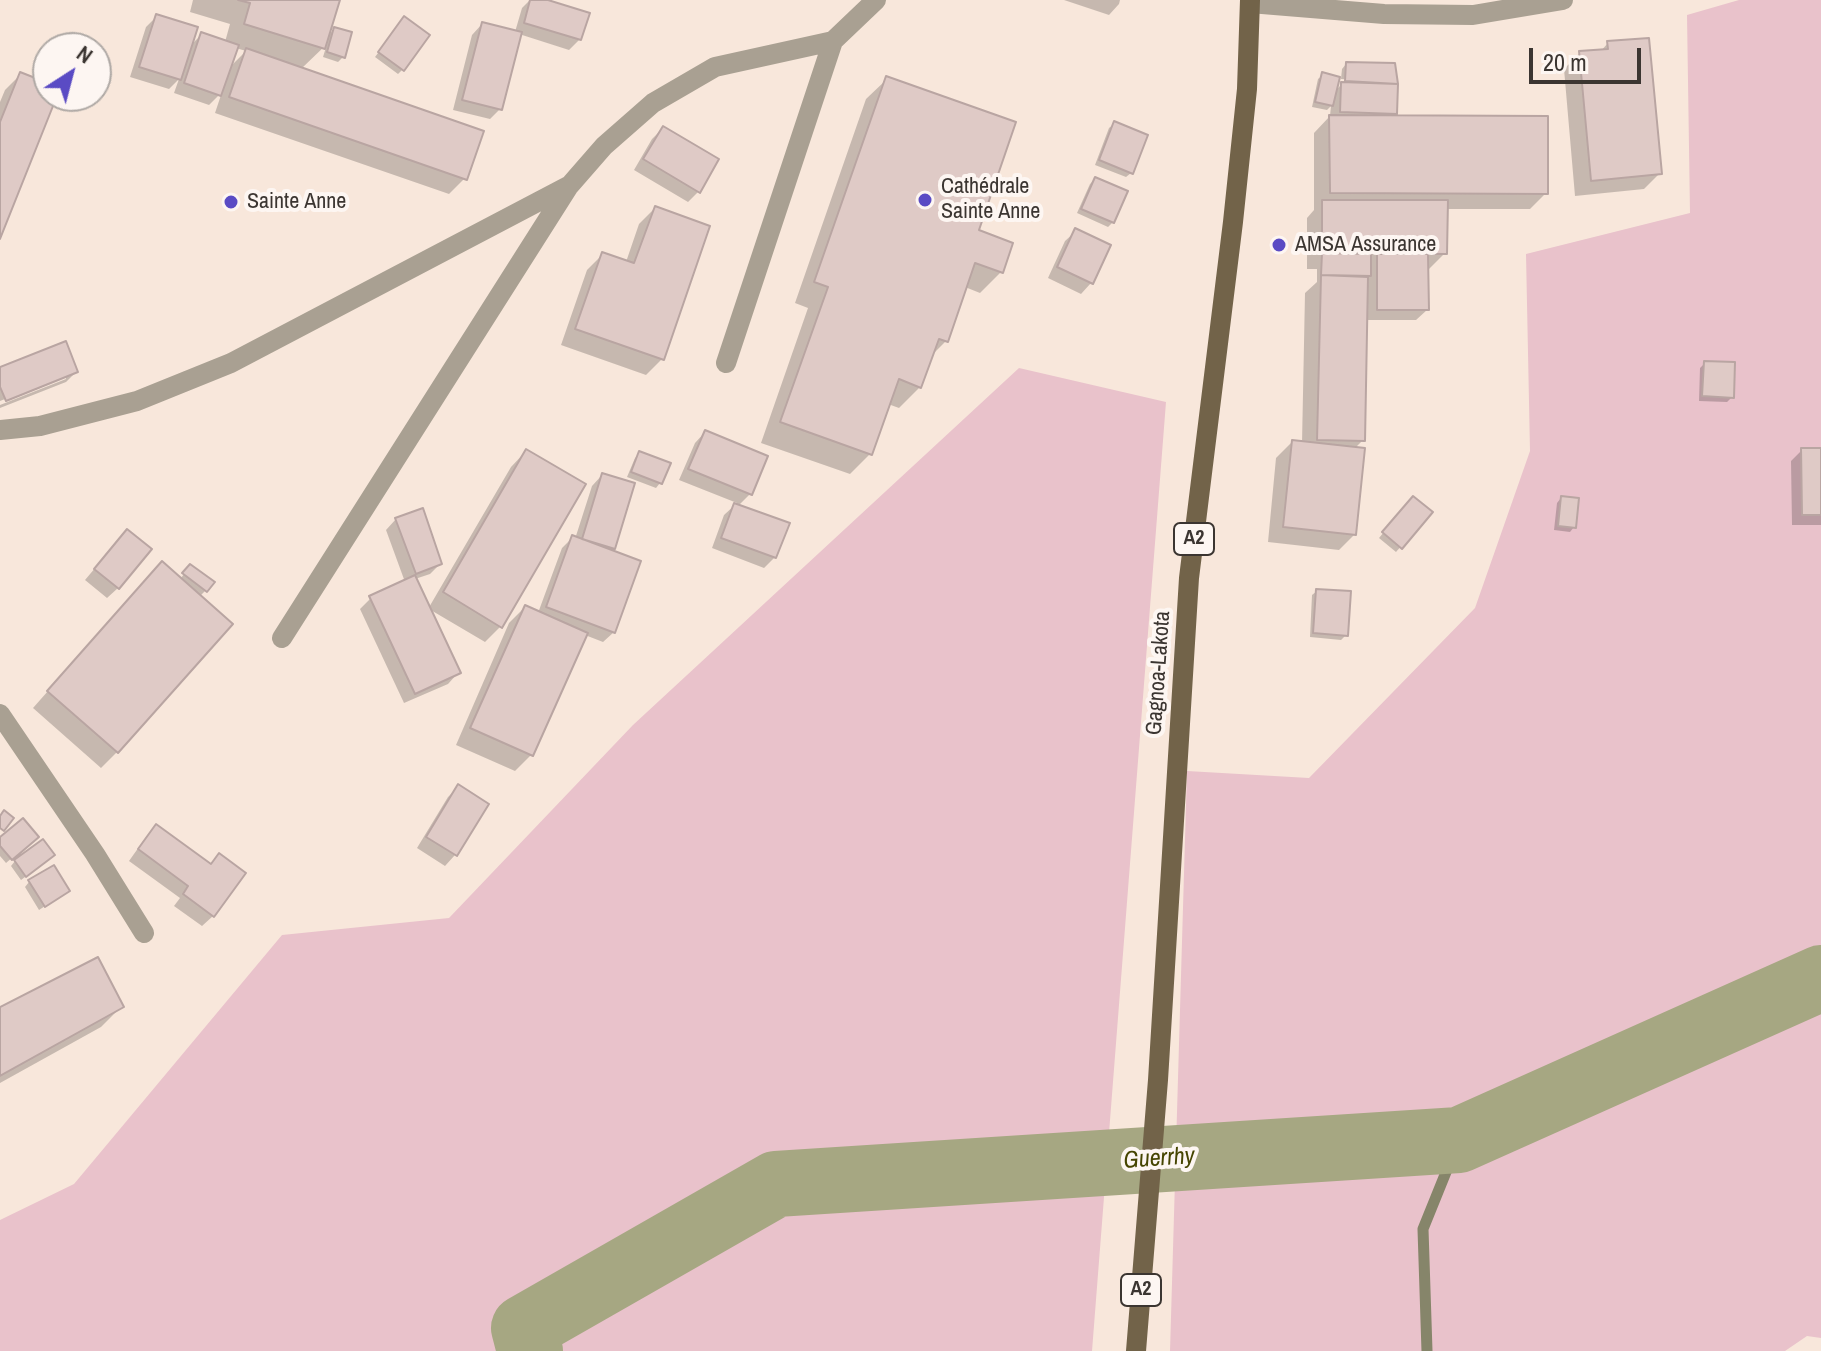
<!DOCTYPE html>
<meta charset="utf-8">
<style>
body{margin:0}
#map{position:relative;width:1821px;height:1351px;overflow:hidden;background:#f8e7db;font-family:"Archivo Narrow",sans-serif}
canvas{display:block}
.north{position:absolute;left:32px;top:32px;width:80px;height:80px;box-sizing:border-box;background:#fdf6f2;border:2px solid #afa9a5;border-radius:50%;rotate:36deg;font-size:22px;font-weight:700;line-height:32px;text-align:center;color:#3b3531}
.north::after{content:'';display:block;margin:auto;width:28px;height:36px;background:#5a4bc4;clip-path:polygon(50% 0,100% 100%,50% 72%,0 100%)}
.scale{position:absolute;left:1529px;top:48px;width:112px;height:36px;box-sizing:border-box;border:4px solid #3b3531;border-top:0;padding-left:10px;font-size:24px;line-height:28px;white-space:nowrap;color:#3b3531;-webkit-text-stroke:6px #fdf6f2;paint-order:stroke}
</style>
<div id="map">
<canvas width="1821" height="1351"></canvas>
<div class="north">N</div>
<div class="scale">20 m</div>
</div>
<script>
const g = document.querySelector('canvas').getContext('2d');
g.lineJoin = 'round';
function fill(path, color) {
  g.fillStyle = color;
  g.fill(path, 'evenodd');
}
function stroke(path, color, width, dash) {
  g.strokeStyle = color;
  g.lineWidth = width;
  g.lineCap = dash ? 'butt' : 'round';
  g.setLineDash(dash || []);
  g.stroke(path);
}
function drawText(font, color, halo, rows, align = 'center') {
  g.font = font + ' "Archivo Narrow",sans-serif';
  g.lineWidth = 8;
  g.setLineDash([]);
  g.textBaseline = 'middle';
  g.strokeStyle = halo;
  g.fillStyle = color;
  for (const [text, x, y, turn = 0] of rows) {
    g.save();
    g.translate(x, y);
    g.rotate((+turn || 0) * Math.PI / 180);
    g.textAlign = isNaN(turn) ? turn : align;
    if (halo) g.strokeText(text, 0, 0);
    g.fillText(text, 0, 0);
    g.restore();
  }
}
const green = new Path2D(`
 M 1739,0 L 1821,0 L 1821,1338 L 1807,1336 L 1785,1351 L 1170,1351 L 1187,771 L 1309,778 L 1475,608 L 1530,451 L 1526,254 L 1690,213 L 1687,15 Z
 M 1019,368 L 1166,402 L 1092,1351 L 0,1351 L 0,1220 L 74,1184 L 282,935 L 449,918 L 633,725 Z`);
const shadow = new Path2D(`
 M 193,0 L 337,0 L 326,37 L 335,29 L 343,57 L 338,62 L 323,57 L 327,44 L 301,69 L 465,178 L 449,194 L 215,113 L 222,92 L 209,105 L 174,93 L 179,79 L 169,89 L 130,77 L 146,27 L 157,16 L 189,47 L 202,34 L 225,42 L 230,24 L 190,12 ZM 236,48 L 246,51 L 229,68 Z
 M 530,0 L 542,0 L 580,39 L 569,50 L 519,34 L 500,109 L 490,119 L 453,110 L 472,35 L 482,24 L 515,32 L 522,8 Z
 M 1064,0 L 1120,0 L 1119,4 L 1109,15 Z
 M 400,24 L 403,69 L 398,74 L 375,57 Z
 M 1608,43 L 1660,173 L 1644,189 L 1575,196 L 1564,69 L 1580,53 L 1600,52 Z
 M 1346,64 L 1394,65 L 1396,84 L 1395,113 L 1391,117 L 1546,193 L 1530,209 L 1446,209 L 1445,253 L 1429,269 L 1426,269 L 1427,310 L 1416,320 L 1366,320 L 1363,440 L 1354,449 L 1355,534 L 1339,550 L 1268,542 L 1276,458 L 1292,442 L 1302,443 L 1305,293 L 1317,282 L 1317,269 L 1307,269 L 1307,218 L 1314,210 L 1314,133 L 1330,116 L 1331,106 L 1327,110 L 1312,107 L 1318,79 L 1323,75 L 1335,91 L 1341,85 L 1393,86 L 1393,82 L 1341,79 L 1342,69 Z
 M 21,74 L 48,85 L 48,96 L 55,96 L 0,233 L 0,102 L 5,90 Z
 M 887,79 L 1001,272 L 980,293 L 965,287 L 946,341 L 930,357 L 920,387 L 899,408 L 888,404 L 870,454 L 850,474 L 761,443 L 808,308 L 795,303 L 866,99 Z
 M 1114,124 L 1131,173 L 1126,177 L 1095,165 L 1109,128 Z
 M 663,128 L 699,191 L 688,202 L 634,170 L 652,139 Z
 M 1095,179 L 1113,222 L 1108,227 L 1077,213 L 1090,184 Z
 M 655,208 L 662,359 L 646,375 L 561,345 L 587,270 L 603,254 L 626,262 L 639,224 Z
 M 1076,231 L 1109,246 L 1091,283 L 1081,294 L 1048,278 L 1065,241 Z
 M 1705,363 L 1732,397 L 1727,402 L 1699,401 L 1700,368 Z
 M 0,369 L 76,372 L 66,382 L 0,408 L 0,405 L 66,379 L 66,375 L 0,401 Z
 M 705,432 L 750,494 L 738,506 L 775,557 L 764,568 L 712,548 L 724,515 L 737,503 L 679,480 L 695,443 Z
 M 1802,450 L 1821,450 L 1821,525 L 1792,525 L 1791,461 Z
 M 526,451 L 501,626 L 485,642 L 429,609 L 458,673 L 448,684 L 404,703 L 360,609 L 371,598 L 405,582 L 386,530 L 396,519 L 440,564 L 430,574 L 415,579 L 428,609 L 511,467 Z
 M 640,453 L 660,483 L 656,488 L 627,477 L 635,458 Z
 M 602,475 L 613,548 L 610,551 L 614,632 L 603,642 L 585,635 L 531,755 L 515,771 L 456,745 L 509,623 L 525,607 L 538,613 L 562,548 L 572,538 L 575,539 L 592,486 Z
 M 1561,498 L 1574,527 L 1570,532 L 1554,530 L 1557,503 Z
 M 1408,503 L 1430,513 L 1396,552 L 1379,538 Z
 M 117,542 L 118,588 L 107,598 L 85,580 Z
 M 190,566 L 206,590 L 199,597 L 117,752 L 101,768 L 33,708 L 146,580 L 178,582 Z
 M 1317,591 L 1346,635 L 1341,640 L 1310,637 L 1312,595 Z
 M 458,787 L 486,804 L 455,855 L 445,866 L 417,848 L 448,797 Z
 M 156,827 L 209,865 L 219,856 L 244,873 L 213,916 L 202,926 L 174,906 L 180,898 L 129,861 L 146,837 Z
 M 0,840 L 32,841 L 6,863 L 0,856 Z
 M 48,860 L 21,880 L 11,866 L 15,861 Z
 M 29,882 L 68,891 L 39,910 L 25,887 Z
 M 122,1006 L 101,1027 L 0,1083 L 0,1009 Z`);
const stream = new Path2D(`
 M 1427,1351 L 1423,1229 L 1459,1140`);
const river = new Path2D(`
 M 530,1351 L 524,1328 L 776,1184 L 1459,1140 L 1821,978`);
const building = new Path2D(`
 M 238,0 L 340,0 L 325,49 L 244,24 L 250,3 Z
 M 530,0 L 548,0 L 590,13 L 581,40 L 524,23 Z
 M 156,14 L 198,27 L 181,80 L 139,67 Z
 M 404,16 L 430,35 L 404,71 L 378,52 Z
 M 482,22 L 522,32 L 502,110 L 462,100 Z
 M 334,27 L 352,32 L 345,58 L 327,52 Z
 M 201,32 L 239,45 L 221,96 L 184,83 Z
 M 1649,38 L 1662,174 L 1591,181 L 1579,51 L 1608,49 L 1607,41 Z
 M 246,48 L 484,131 L 467,180 L 229,97 Z
 M 1346,62 L 1395,63 L 1398,84 L 1345,81 Z
 M 20,72 L 48,83 L 48,96 L 57,96 L 0,239 L 0,122 Z
 M 1322,72 L 1340,77 L 1333,106 L 1315,102 Z
 M 886,76 L 1016,122 L 979,230 L 1013,243 L 1003,273 L 975,263 L 948,342 L 939,339 L 921,388 L 899,379 L 872,455 L 780,422 L 828,287 L 814,282 Z
 M 1341,82 L 1398,84 L 1397,114 L 1340,112 Z
 M 1329,115 L 1548,116 L 1548,194 L 1330,193 Z
 M 1114,121 L 1148,135 L 1133,174 L 1099,160 Z
 M 663,126 L 719,159 L 700,193 L 643,159 Z
 M 1095,177 L 1128,191 L 1114,223 L 1081,209 Z
 M 1322,200 L 1448,200 L 1447,254 L 1322,253 Z
 M 655,206 L 710,226 L 664,360 L 575,329 L 602,252 L 634,263 Z
 M 1075,228 L 1111,245 L 1093,284 L 1057,267 Z
 M 1322,253 L 1371,254 L 1371,276 L 1321,275 Z
 M 1377,254 L 1428,254 L 1429,310 L 1377,310 Z
 M 1321,275 L 1368,277 L 1365,441 L 1317,440 Z
 M 66,341 L 78,372 L 6,401 L 0,387 L 0,367 Z
 M 1704,361 L 1735,362 L 1734,398 L 1702,396 Z
 M 705,430 L 768,456 L 752,495 L 688,469 Z
 M 1292,440 L 1365,448 L 1356,535 L 1283,527 Z
 M 1801,448 L 1821,448 L 1821,515 L 1802,515 Z
 M 526,449 L 586,484 L 502,628 L 443,592 Z
 M 639,451 L 671,463 L 662,484 L 631,472 Z
 M 602,473 L 635,483 L 615,549 L 582,539 Z
 M 1413,496 L 1433,512 L 1402,549 L 1382,532 Z
 M 1561,496 L 1579,498 L 1576,528 L 1558,526 Z
 M 734,503 L 790,523 L 776,558 L 721,538 Z
 M 423,508 L 442,564 L 416,574 L 395,518 Z
 M 127,529 L 152,549 L 119,589 L 94,569 Z
 M 572,535 L 641,561 L 615,633 L 546,607 Z
 M 162,561 L 233,624 L 118,753 L 47,691 Z
 M 190,564 L 215,582 L 207,592 L 182,573 Z
 M 415,575 L 461,673 L 415,694 L 369,596 Z
 M 1316,589 L 1351,591 L 1348,636 L 1313,633 Z
 M 525,605 L 588,633 L 533,756 L 470,728 Z
 M 458,784 L 489,804 L 457,856 L 426,837 Z
 M 4,810 L 14,818 L 4,831 L 0,828 L 0,816 Z
 M 23,818 L 39,837 L 12,860 L 0,846 L 0,837 Z
 M 156,824 L 211,864 L 219,853 L 246,873 L 214,917 L 183,894 L 188,886 L 138,849 Z
 M 43,839 L 55,855 L 26,877 L 14,860 Z
 M 54,865 L 70,891 L 45,907 L 28,880 Z
 M 98,957 L 124,1007 L 0,1076 L 0,1007 Z`);
const service = new Path2D(`
 M 1250,3 L 1384,14 L 1473,15 L 1563,0
 M 726,363 L 833,41 L 876,0
 M 0,430 L 40,426 L 137,401 L 231,363 L 570,185 L 604,146 L 653,103 L 715,67 L 833,41
 M 282,638 L 569,186
 M 0,714 L 95,854 L 144,933`);
const primary = new Path2D(`
 M 1136,1351 L 1158,1080 L 1189,578 L 1233,222 L 1247,89 L 1250,0`);
const markers = [
 [925,200,8,"#5a4bc4"],
 [231,202,8,"#5a4bc4"],
 [1279,245,8,"#5a4bc4"]
];
const shields = [
 [1194,539,40],
 [1141,1290,40]
];
const shieldNames = [
 ["A2",1194,539],
 ["A2",1141,1290]
];
const poiNames = [
 ["Cathédrale",941,187],
 ["Sainte Anne",941,212],
 ["Sainte Anne",247,202],
 ["AMSA Assurance",1295,245]
];
const streetNames = [
 ["Gagnoa-Lakota",1159,673,-86]
];
const waterNames = [
 ["Guerrhy",1159,1159,-4]
];
fill(green, '#e9c2cb');
fill(shadow, '#0003');
stroke(stream, '#86856a', 11);
stroke(river, '#a6a782', 66);
fill(building, '#dfcac6');
stroke(building, '#b9a5a2', 2);
stroke(service, '#a9a092', 20);
stroke(primary, '#726349', 20);
for (const [x, y, r, color] of markers) {
  const dot = new Path2D();
  dot.arc(x, y, r, 0, 2 * Math.PI);
  g.fillStyle = color;
  g.fill(dot);
  stroke(dot, '#fdf6f2', 3);
}
for (const [x, y, w] of shields) {
  const box = new Path2D();
  box.roundRect(x - w / 2, y - 16, w, 32, 6);
  g.fillStyle = '#fdf6f2';
  g.fill(box);
  stroke(box, '#3b3531', 2);
}
drawText('bold 20px', '#3b3531', null, shieldNames);
drawText('22px', '#3b3531', '#fdf6f2', poiNames, 'left');
drawText('22px', '#3b3531', '#fdf6f2', streetNames);
drawText('italic 24px', '#464501', '#fdf6f2', waterNames);
</script>
